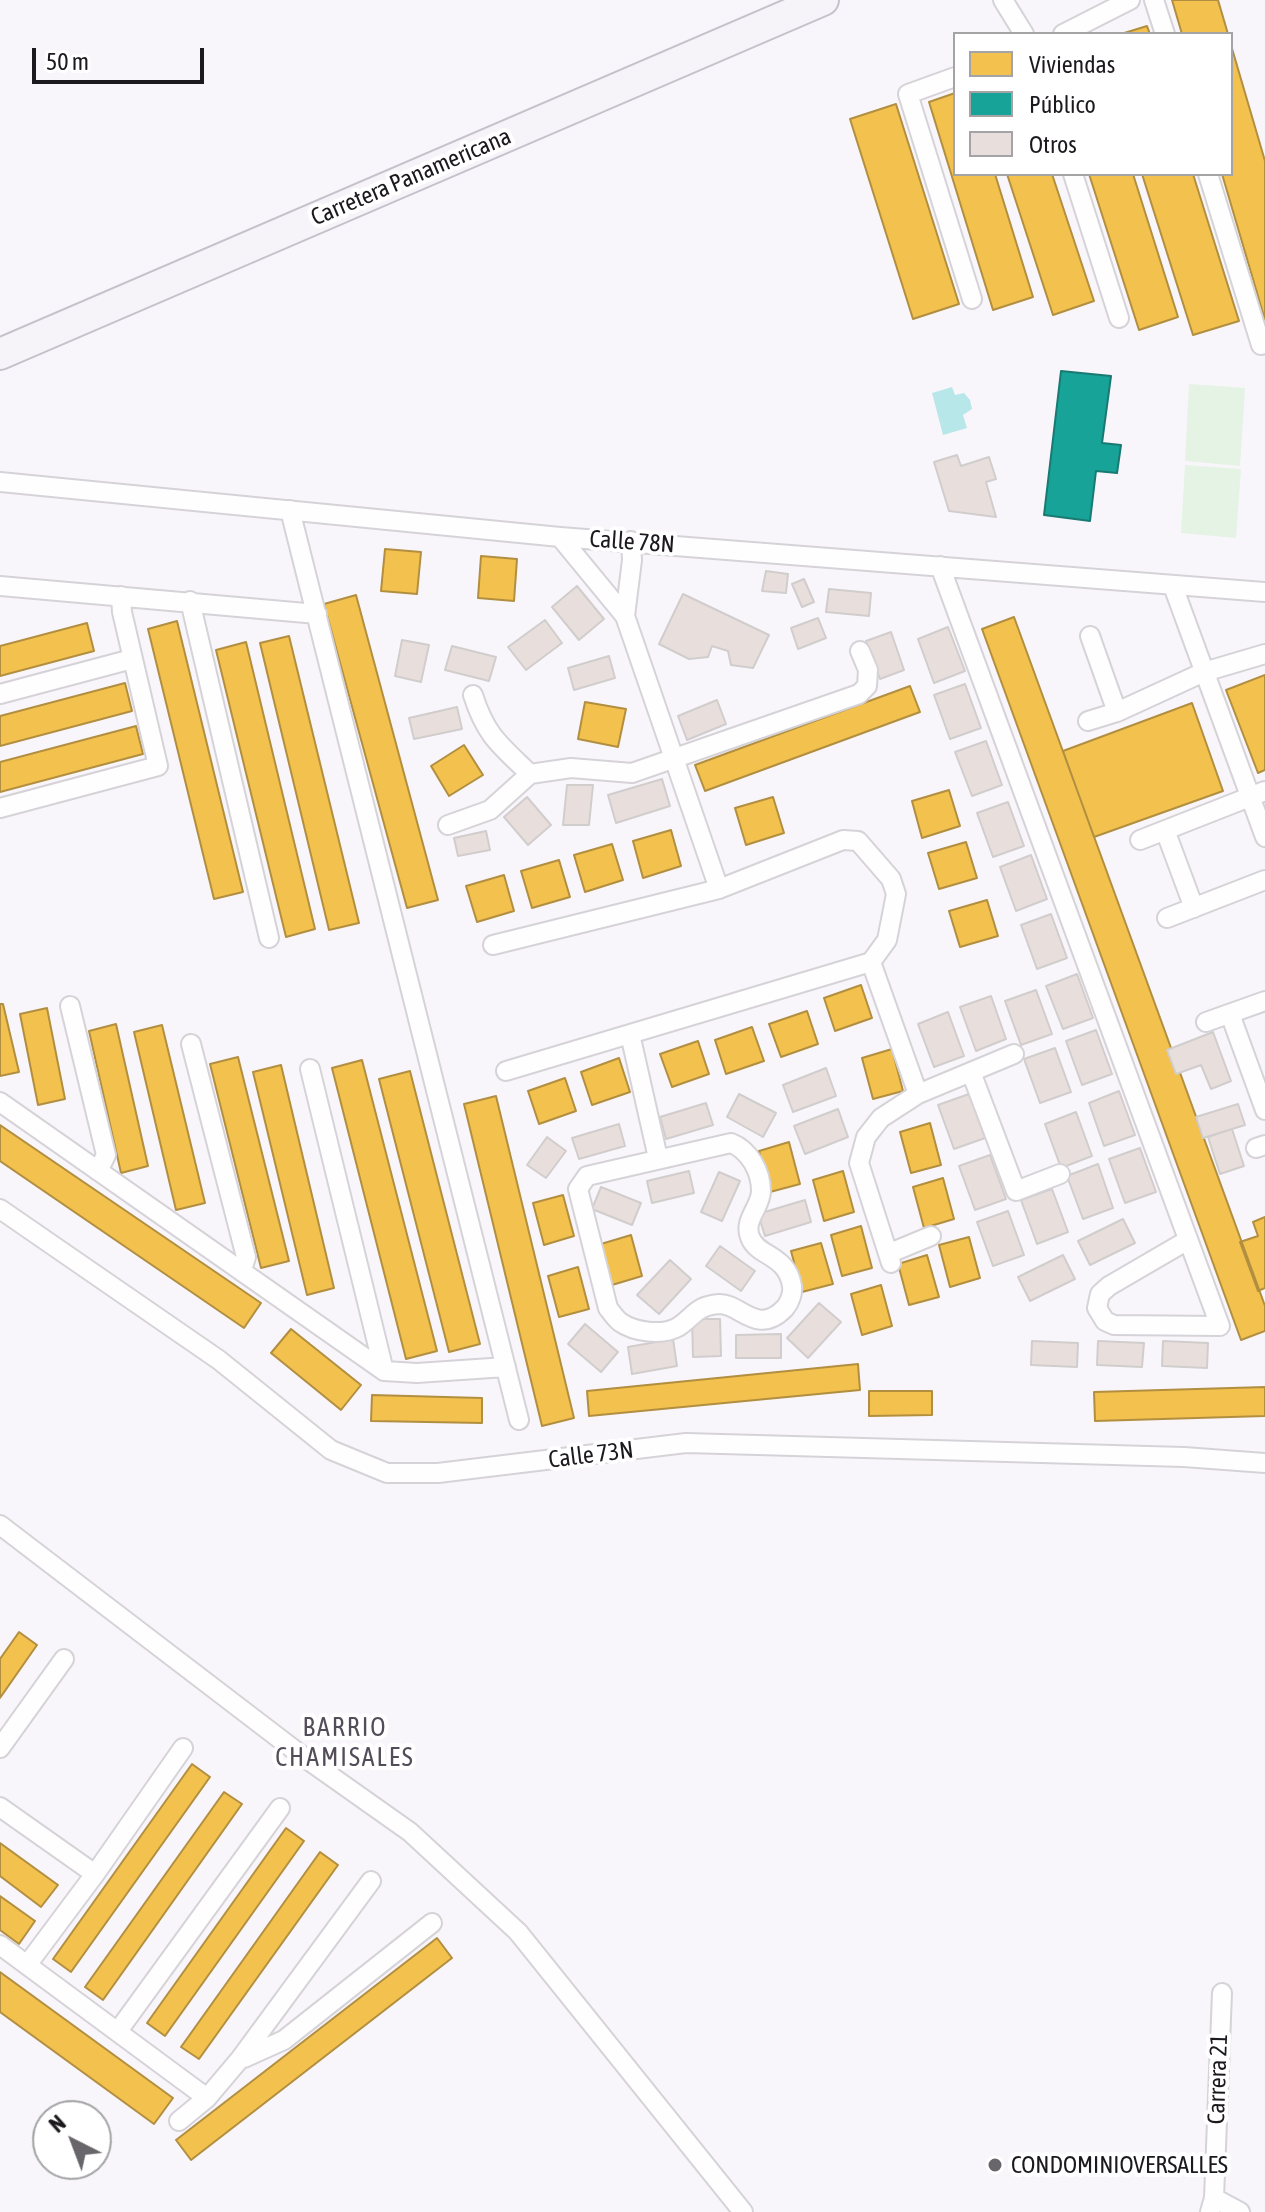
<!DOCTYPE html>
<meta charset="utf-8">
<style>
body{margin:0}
#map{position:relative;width:1265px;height:2212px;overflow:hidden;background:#f9f6fb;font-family:"Asap Condensed",sans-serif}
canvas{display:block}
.legend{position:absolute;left:953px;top:32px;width:280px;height:144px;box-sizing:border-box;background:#fff;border:2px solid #a4a3a5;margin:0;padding:10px 14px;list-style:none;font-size:24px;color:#1c191e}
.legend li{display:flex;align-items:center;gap:16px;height:40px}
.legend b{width:40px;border:2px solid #a4a3a5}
.north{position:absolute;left:32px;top:2100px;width:80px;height:80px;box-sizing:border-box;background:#fff;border:2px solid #a4a3a5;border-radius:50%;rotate:318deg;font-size:22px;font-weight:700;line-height:32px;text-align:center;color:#1c191e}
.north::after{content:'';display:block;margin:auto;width:28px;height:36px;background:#69666b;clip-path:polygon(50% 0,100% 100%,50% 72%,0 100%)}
.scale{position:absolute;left:32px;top:48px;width:172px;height:36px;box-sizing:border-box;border:4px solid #1c191e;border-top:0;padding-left:10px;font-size:24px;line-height:28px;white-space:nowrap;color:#1c191e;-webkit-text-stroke:6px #fff;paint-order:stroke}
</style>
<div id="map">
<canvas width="1265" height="2212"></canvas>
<ul class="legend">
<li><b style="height:22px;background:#f2c14e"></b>Viviendas</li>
<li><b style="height:22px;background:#17a398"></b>Público</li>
<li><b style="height:22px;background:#e8dfdc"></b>Otros</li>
</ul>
<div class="north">N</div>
<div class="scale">50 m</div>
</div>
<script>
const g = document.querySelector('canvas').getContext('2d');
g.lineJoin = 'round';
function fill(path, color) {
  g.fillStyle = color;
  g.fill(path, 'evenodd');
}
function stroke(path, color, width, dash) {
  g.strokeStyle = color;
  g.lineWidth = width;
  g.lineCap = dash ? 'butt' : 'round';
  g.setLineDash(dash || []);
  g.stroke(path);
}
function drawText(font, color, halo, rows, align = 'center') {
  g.font = font + ' "Asap Condensed",sans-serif';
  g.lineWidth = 8;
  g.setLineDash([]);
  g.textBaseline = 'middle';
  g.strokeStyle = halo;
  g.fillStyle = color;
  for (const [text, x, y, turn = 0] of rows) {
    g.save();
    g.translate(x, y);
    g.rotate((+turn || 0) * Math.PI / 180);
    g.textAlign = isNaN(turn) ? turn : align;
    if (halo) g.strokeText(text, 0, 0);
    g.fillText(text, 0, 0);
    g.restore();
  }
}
const green = new Path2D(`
 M 1189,384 L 1245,388 L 1240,466 L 1185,461 Z
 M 1185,465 L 1241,469 L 1236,538 L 1181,533 Z`);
const water = new Path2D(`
 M 952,387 L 955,395 L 964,393 L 970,400 L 972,409 L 963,415 L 967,428 L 943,435 L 932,393 Z`);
const homes = new Path2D(`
 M 1172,0 L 1218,0 L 1228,34 L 1182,34 Z
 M 1147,26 L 1150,34 L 1121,34 Z
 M 1231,45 L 1265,161 L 1265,320 L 1222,174 L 1231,174 Z
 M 955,93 L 955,174 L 995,174 L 1033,297 L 993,310 L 929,102 Z
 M 896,104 L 959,304 L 913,319 L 850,119 Z
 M 1007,174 L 1052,174 L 1094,301 L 1053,315 Z
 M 1089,174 L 1133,174 L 1178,317 L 1139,330 Z
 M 1142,174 L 1193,174 L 1239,321 L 1193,335 Z
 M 385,549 L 421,552 L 417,594 L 381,591 Z
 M 481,556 L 517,559 L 514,601 L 478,598 Z
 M 356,595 L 438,900 L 407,908 L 324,604 Z
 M 1014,617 L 1265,1306 L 1265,1331 L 1241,1340 L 982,629 Z
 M 177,621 L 243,892 L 214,899 L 148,629 Z
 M 87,623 L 94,651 L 0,676 L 0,646 Z
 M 289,636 L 359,923 L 329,930 L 260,643 Z
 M 246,642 L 315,929 L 286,937 L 216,650 Z
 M 1265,675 L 1265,770 L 1258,773 L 1226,690 Z
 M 125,683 L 132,711 L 0,746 L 0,716 Z
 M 910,686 L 920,712 L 705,791 L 695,765 Z
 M 585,702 L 626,709 L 618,747 L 578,739 Z
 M 1192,703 L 1223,791 L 1094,837 L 1063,751 Z
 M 136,726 L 143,754 L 0,792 L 0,762 Z
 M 464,745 L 483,775 L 449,796 L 431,766 Z
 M 949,790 L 960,826 L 922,838 L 912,801 Z
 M 773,797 L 784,833 L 746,845 L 735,808 Z
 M 671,830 L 681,866 L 643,878 L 633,841 Z
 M 966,842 L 977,878 L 939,889 L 928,853 Z
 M 612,844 L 623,880 L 585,892 L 574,855 Z
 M 559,860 L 570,897 L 532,908 L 521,871 Z
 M 504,875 L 514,911 L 477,922 L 466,886 Z
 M 987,900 L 998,936 L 960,947 L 949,911 Z
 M 861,985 L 872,1018 L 835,1031 L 824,998 Z
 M 0,1004 L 3,1004 L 19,1072 L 0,1076 Z
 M 47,1008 L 65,1099 L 38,1105 L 20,1014 Z
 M 807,1011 L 818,1044 L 781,1057 L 769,1024 Z
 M 116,1024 L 148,1166 L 121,1173 L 89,1031 Z
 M 162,1025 L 205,1203 L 176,1210 L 134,1032 Z
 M 752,1027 L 764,1061 L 726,1074 L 715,1040 Z
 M 698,1041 L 709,1074 L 672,1087 L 660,1054 Z
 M 892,1049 L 903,1091 L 873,1099 L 862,1058 Z
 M 238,1057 L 289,1261 L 261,1268 L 210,1064 Z
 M 619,1058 L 630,1092 L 592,1105 L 581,1072 Z
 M 362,1060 L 437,1351 L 406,1359 L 332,1068 Z
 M 281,1065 L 334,1288 L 307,1295 L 253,1072 Z
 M 410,1071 L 480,1344 L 449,1352 L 379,1079 Z
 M 565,1078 L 576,1111 L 539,1124 L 528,1091 Z
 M 496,1096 L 574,1418 L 542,1426 L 464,1104 Z
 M 930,1123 L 941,1165 L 911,1173 L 900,1132 Z
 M 0,1125 L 261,1303 L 244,1328 L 0,1161 Z
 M 789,1142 L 800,1184 L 770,1192 L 759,1151 Z
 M 843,1171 L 854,1212 L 824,1221 L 813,1180 Z
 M 943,1178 L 954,1219 L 924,1228 L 913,1187 Z
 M 563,1195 L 574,1236 L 544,1245 L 533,1203 Z
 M 1265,1217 L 1265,1288 L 1258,1291 L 1240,1242 L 1258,1236 L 1253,1222 Z
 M 861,1226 L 872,1268 L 842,1276 L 831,1235 Z
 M 631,1235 L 642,1276 L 612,1285 L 601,1244 Z
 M 969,1237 L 980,1278 L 950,1287 L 939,1245 Z
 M 821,1243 L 833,1284 L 802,1292 L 791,1251 Z
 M 927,1255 L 939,1297 L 909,1305 L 898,1264 Z
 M 578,1267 L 589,1309 L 559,1317 L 548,1276 Z
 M 881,1285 L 892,1326 L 862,1335 L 851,1294 Z
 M 291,1329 L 361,1385 L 341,1410 L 271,1353 Z
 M 858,1364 L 860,1390 L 589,1416 L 587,1391 Z
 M 1265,1387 L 1265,1416 L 1095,1421 L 1094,1392 Z
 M 869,1391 L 932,1391 L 932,1415 L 869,1416 Z
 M 372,1395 L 482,1398 L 482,1423 L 371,1421 Z
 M 19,1632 L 37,1645 L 0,1698 L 0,1659 Z
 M 192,1764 L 210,1777 L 71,1972 L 53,1959 Z
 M 224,1792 L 242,1804 L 103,2000 L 85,1987 Z
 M 286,1828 L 304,1841 L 165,2036 L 147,2023 Z
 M 0,1843 L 58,1885 L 41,1907 L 0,1876 Z
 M 320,1852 L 338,1865 L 199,2059 L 181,2047 Z
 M 0,1896 L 35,1921 L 19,1944 L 0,1930 Z
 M 437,1938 L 452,1958 L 191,2160 L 176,2140 Z
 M 0,1972 L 173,2098 L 154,2124 L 0,2012 Z`);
const public = new Path2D(`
 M 1061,371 L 1111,376 L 1102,443 L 1121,445 L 1117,473 L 1096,471 L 1090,521 L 1044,515 Z`);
const building = new Path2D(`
 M 957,455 L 961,466 L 989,457 L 996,479 L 986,482 L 996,517 L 949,511 L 934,462 Z
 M 766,571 L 788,574 L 786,593 L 762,591 Z
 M 804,579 L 814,602 L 802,607 L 792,584 Z
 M 577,586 L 604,619 L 579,640 L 552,607 Z
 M 829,589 L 871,593 L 869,616 L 826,612 Z
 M 683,594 L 769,635 L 753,668 L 731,665 L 728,651 L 712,646 L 708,657 L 689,659 L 659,644 Z
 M 818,618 L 826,638 L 798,649 L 791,628 Z
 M 545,620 L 562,643 L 526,670 L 508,647 Z
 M 948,627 L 965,671 L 934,683 L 918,639 Z
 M 891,632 L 904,670 L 880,679 L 866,641 Z
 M 402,640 L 429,645 L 421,682 L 395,676 Z
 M 452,646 L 496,657 L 489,681 L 445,670 Z
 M 609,656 L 615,678 L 574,690 L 568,668 Z
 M 965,684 L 981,728 L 950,739 L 934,695 Z
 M 717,700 L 726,724 L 687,740 L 678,716 Z
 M 457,707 L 462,729 L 414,739 L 409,718 Z
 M 986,741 L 1002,785 L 972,796 L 955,752 Z
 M 662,779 L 670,806 L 616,823 L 608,795 Z
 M 567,785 L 593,785 L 589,825 L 563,825 Z
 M 527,797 L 551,825 L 528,845 L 504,817 Z
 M 1008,802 L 1024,846 L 993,857 L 977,813 Z
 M 486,831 L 490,850 L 458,856 L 454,838 Z
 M 1031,855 L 1047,899 L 1016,911 L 1000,867 Z
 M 1051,914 L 1067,958 L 1037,969 L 1021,925 Z
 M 1077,974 L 1093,1018 L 1063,1029 L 1046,986 Z
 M 1036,990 L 1052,1034 L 1021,1045 L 1005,1001 Z
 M 991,996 L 1006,1039 L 976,1051 L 960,1007 Z
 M 948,1012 L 964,1056 L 934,1067 L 918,1024 Z
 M 1096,1030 L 1112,1074 L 1082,1085 L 1066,1041 Z
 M 1213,1032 L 1231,1081 L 1211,1089 L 1201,1065 L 1176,1074 L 1167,1050 Z
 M 1055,1048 L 1071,1092 L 1040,1103 L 1024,1059 Z
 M 826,1068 L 836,1096 L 793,1112 L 783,1085 Z
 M 1119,1091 L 1135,1135 L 1104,1146 L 1089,1103 Z
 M 739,1094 L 776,1113 L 763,1137 L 727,1117 Z
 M 969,1094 L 985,1138 L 954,1149 L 938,1105 Z
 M 706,1103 L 713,1125 L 666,1139 L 660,1117 Z
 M 1238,1104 L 1245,1125 L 1203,1138 L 1196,1117 Z
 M 838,1109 L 848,1137 L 805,1154 L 794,1126 Z
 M 1076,1112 L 1092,1156 L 1061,1168 L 1045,1124 Z
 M 619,1124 L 625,1146 L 579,1159 L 572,1138 Z
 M 1232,1129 L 1244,1166 L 1220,1174 L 1208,1137 Z
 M 547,1137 L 566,1151 L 546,1178 L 527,1165 Z
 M 1140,1148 L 1156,1192 L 1125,1203 L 1109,1159 Z
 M 990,1155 L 1006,1199 L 975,1210 L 959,1166 Z
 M 1098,1164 L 1113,1208 L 1083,1219 L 1067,1176 Z
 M 689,1171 L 694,1193 L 652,1203 L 647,1181 Z
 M 719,1172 L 740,1181 L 722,1221 L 701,1212 Z
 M 601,1187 L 641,1203 L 632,1225 L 592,1209 Z
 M 1052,1189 L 1068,1232 L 1037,1244 L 1021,1200 Z
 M 805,1200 L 811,1222 L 765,1236 L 758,1214 Z
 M 1008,1211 L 1024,1255 L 993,1266 L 977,1222 Z
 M 1123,1219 L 1135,1243 L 1090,1265 L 1078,1241 Z
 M 720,1246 L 755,1271 L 741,1291 L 706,1266 Z
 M 1063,1255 L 1075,1279 L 1030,1301 L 1018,1277 Z
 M 670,1260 L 691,1279 L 659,1314 L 637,1295 Z
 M 819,1303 L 841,1322 L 808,1358 L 787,1338 Z
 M 692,1319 L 720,1319 L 721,1356 L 693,1357 Z
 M 585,1324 L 618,1352 L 601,1372 L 568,1344 Z
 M 781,1334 L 781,1358 L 736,1358 L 736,1335 Z
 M 673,1339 L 677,1366 L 632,1374 L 628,1347 Z
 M 1032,1341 L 1078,1343 L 1077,1367 L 1031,1365 Z
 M 1098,1341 L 1144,1343 L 1142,1367 L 1097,1365 Z
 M 1163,1341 L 1208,1343 L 1207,1368 L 1162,1366 Z`);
const minor = new Path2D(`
 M 1003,0 L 1024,34
 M 1154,0 L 1165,34
 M 1063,34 L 1130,0
 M 955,77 L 908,94 L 972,299
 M 1073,174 L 1119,318
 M 1208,174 L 1261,345
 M 0,482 L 560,537 L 1265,592
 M 290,510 L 519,1420
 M 560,537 L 625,616 L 719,889
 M 940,566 L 1220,1326 L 1114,1325 L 1105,1321 L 1097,1308 L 1100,1294 L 1109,1286 L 1188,1240
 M 0,586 L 317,614
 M 1173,586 L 1265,837
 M 190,601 L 269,938
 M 625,616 L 632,560 L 631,541
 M 1090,636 L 1117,712
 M 0,694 L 132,659
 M 473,695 C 486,736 500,745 530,774
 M 1088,721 L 1117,712 L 1204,672 L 1265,654
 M 0,808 L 158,766 L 122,612 L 121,596
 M 448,825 L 490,810 L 530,774 L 571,768 L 632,773 L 859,694 L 867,686 L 868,670 L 860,651
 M 1165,830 L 1194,908
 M 1140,840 L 1265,791
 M 1167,918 L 1265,880
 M 493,945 L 719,889 L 843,840 L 858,841 L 891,879 L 896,894 L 887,940 L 871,962 L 506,1071
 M 871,962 L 918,1094
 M 70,1006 L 106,1155 L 98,1171
 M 1230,1014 L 1265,1110
 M 1206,1022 L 1265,1001
 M 630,1034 L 658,1158
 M 191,1044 L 246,1257 L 242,1270
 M 310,1069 L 384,1371
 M 971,1072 L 1016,1191 L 1060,1174
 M 0,1102 L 384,1371 L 417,1373 L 506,1367
 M 731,1143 C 749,1150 761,1171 761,1191 C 761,1207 743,1220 750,1237 C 757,1257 787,1254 792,1286 C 793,1293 790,1302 785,1308 C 757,1337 740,1303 719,1304 C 695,1306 695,1316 678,1327 C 662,1336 634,1332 620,1322 C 615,1318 611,1312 608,1308 L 578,1189 L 587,1176 Z
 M 1256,1148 L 1265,1145
 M 0,1209 L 219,1360 L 331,1450 L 387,1473 L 438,1473 L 686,1443 L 1184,1457 L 1265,1463
 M 890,1253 L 931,1236
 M 891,1263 L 859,1163 L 866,1137 L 881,1118 L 918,1094 L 1014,1054
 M 0,1525 L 301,1755 L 410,1832 L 518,1932 L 743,2212
 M 0,1748 L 64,1659
 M 0,1807 L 95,1874
 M 0,1945 L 207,2098
 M 27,1965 L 95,1874 L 183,1748
 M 118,2031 L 280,1808
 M 244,2058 L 284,2040 L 432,1923
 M 179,2121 L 207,2098 L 240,2059 L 371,1881
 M 1214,2198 L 1240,2212
 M 1210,2212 L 1214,2198 L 1222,1993`);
const trunk = new Path2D(`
 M 0,354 L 823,0`);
const markers = [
 [995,2165,8,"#69666b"]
];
const streetNames = [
 ["Carretera Panamericana",411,177,-23],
 ["Calle 78N",632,542,4],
 ["Calle 73N",591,1455,-7],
 ["Carrera 21",1218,2079,-88]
];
const poiNames = [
 ["CONDOMINIOVERSALLES",1011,2165]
];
const neighbourhoodNames = [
 ["BARRIO",345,1728],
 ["CHAMISALES",345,1758]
];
fill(green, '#e4f3e4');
fill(water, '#b8e7ea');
fill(homes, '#f2c14e');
stroke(homes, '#b28f40', 2);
fill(public, '#17a398');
stroke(public, '#187a73', 2);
fill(building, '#e8dfdc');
stroke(building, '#d1cdcd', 2);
stroke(minor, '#d6d3d8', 22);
stroke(trunk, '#c6c2cb', 34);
stroke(minor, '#fefefe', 18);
stroke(trunk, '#f6f4f9', 30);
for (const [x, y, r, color] of markers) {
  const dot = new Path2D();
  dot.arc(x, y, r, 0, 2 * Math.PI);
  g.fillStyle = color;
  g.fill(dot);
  stroke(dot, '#fff', 3);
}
drawText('24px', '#1c191e', '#fff', streetNames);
drawText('24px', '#1c191e', '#fff', poiNames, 'left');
g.letterSpacing = '2px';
drawText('26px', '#534d59', '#fff', neighbourhoodNames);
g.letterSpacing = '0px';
</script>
